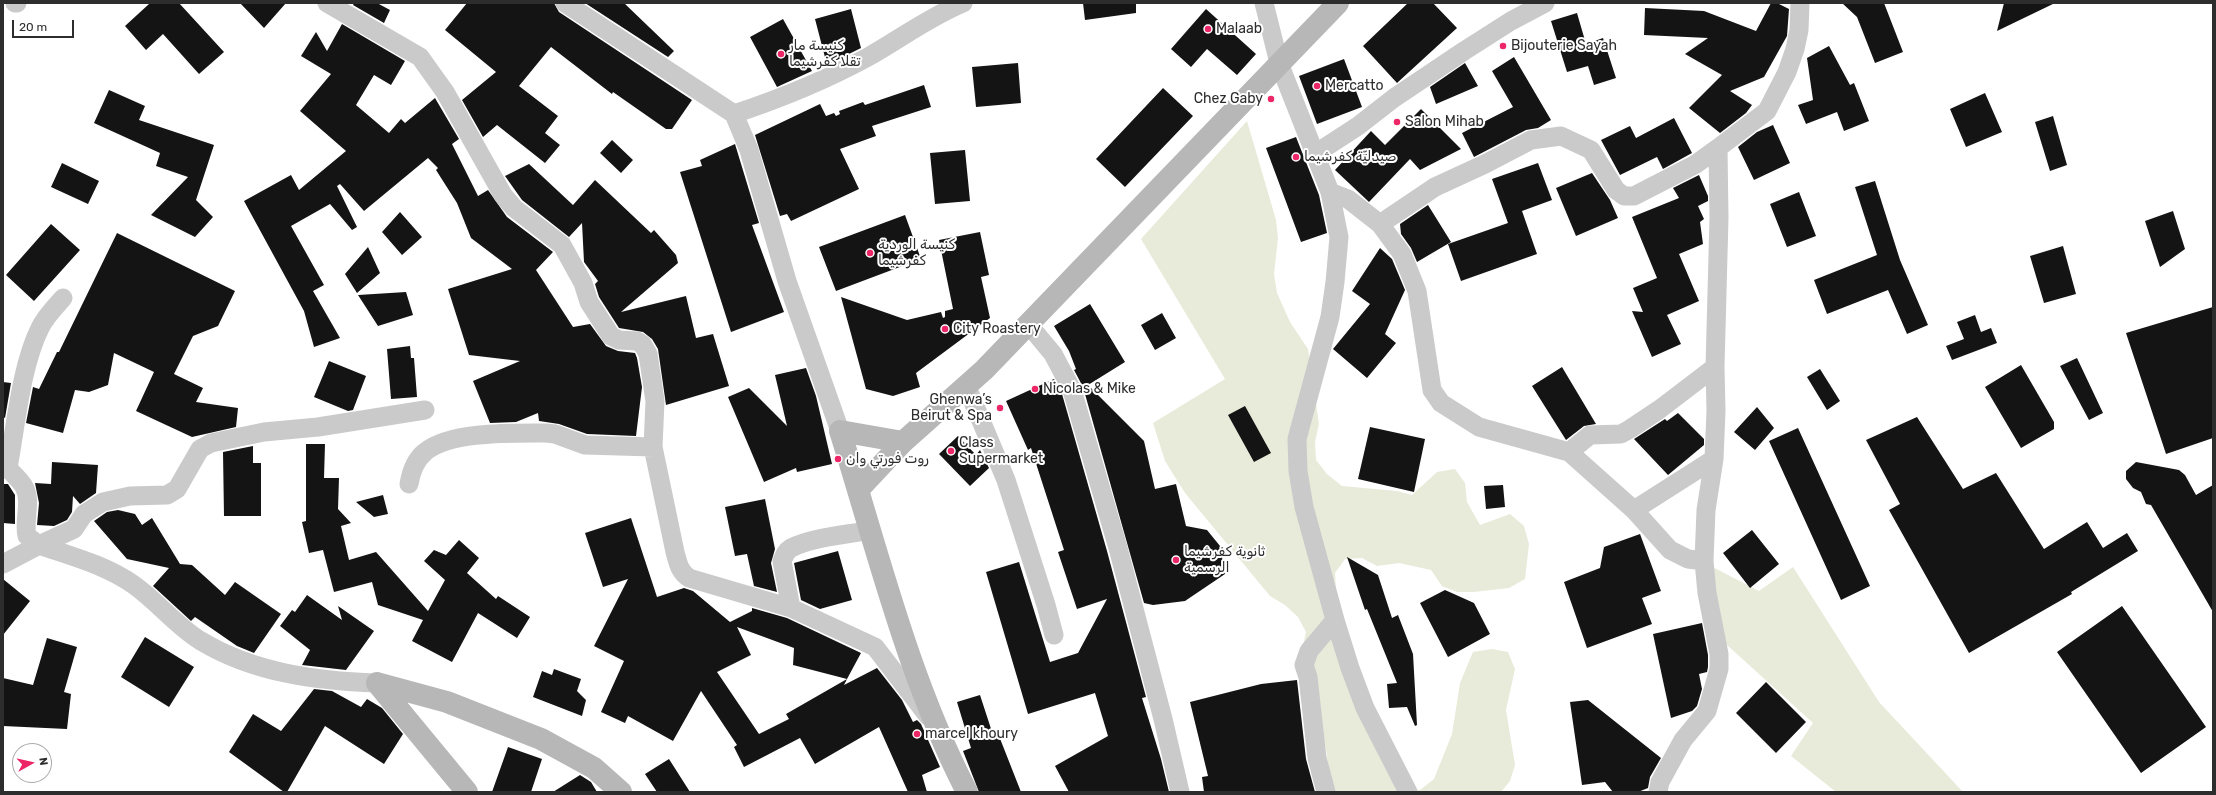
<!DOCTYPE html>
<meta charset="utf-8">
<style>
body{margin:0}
#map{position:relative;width:2216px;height:795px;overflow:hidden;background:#fff;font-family:Rubik,sans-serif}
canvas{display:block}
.frame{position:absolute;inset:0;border:4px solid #2d2d2d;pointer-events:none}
.north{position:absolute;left:12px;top:743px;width:40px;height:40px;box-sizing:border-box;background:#fff;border:1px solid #ababab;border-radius:50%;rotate:82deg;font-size:11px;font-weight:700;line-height:16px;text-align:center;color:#2d2d2d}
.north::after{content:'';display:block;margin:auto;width:14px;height:18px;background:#ed2668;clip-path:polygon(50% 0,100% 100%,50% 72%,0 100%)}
.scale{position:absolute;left:12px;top:20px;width:62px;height:18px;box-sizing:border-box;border:2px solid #2d2d2d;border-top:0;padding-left:5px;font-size:12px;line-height:14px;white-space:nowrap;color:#2d2d2d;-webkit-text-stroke:3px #fff;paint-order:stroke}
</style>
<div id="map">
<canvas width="2216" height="795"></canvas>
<div class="frame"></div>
<div class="north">N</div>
<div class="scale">20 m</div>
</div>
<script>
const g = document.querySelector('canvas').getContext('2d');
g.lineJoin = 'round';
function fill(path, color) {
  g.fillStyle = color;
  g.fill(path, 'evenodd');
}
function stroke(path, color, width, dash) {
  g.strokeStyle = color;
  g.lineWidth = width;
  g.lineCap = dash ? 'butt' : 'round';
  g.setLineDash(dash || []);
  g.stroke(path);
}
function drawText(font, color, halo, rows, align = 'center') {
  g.font = font + ' Rubik,Vazirmatn,sans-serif';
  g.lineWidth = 4;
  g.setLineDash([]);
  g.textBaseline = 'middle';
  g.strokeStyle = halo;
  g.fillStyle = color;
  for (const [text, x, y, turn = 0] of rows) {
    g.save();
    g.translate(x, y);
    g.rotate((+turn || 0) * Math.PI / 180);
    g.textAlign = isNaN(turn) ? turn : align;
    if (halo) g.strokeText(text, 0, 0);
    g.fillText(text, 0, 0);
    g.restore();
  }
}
const green = new Path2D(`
 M 1247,121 L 1276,220 L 1278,238 L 1274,274 L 1277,293 L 1290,322 L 1308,349 L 1319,424 L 1315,442 L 1316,460 L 1327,474 L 1342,486 L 1397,491 L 1412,495 L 1437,472 L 1455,469 L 1465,483 L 1467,502 L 1480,525 L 1510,514 L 1524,526 L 1529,544 L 1525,579 L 1509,588 L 1474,592 L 1457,592 L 1442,586 L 1431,570 L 1399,563 L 1377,566 L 1362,558 L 1345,559 L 1335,573 L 1336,592 L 1381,754 C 1389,779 1391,787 1420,790 L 1434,779 L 1452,734 L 1460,683 L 1473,652 L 1492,649 L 1508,652 L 1515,669 L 1506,710 L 1515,765 L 1510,781 L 1501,792 L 1332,792 L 1326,749 L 1303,646 L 1306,632 L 1298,617 L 1285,605 L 1270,596 L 1185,493 L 1165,461 L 1153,423 L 1225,379 L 1141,239 Z
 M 1701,561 L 1759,591 L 1793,567 L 1879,702 L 1963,792 L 1836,792 L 1791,756 L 1813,723 L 1716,635 Z`);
const building = new Path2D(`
 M 153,3 L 179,3 L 224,52 L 199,74 L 163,34 L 146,50 L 125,26 L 149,4 Z
 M 240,3 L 286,3 L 264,28 Z
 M 354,3 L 377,3 L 390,10 L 384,23 L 353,5 Z
 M 467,3 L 554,3 L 559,12 L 692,100 L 672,129 L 666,129 L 613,92 L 612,94 L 551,47 L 519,86 L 558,116 L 545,133 L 560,145 L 545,163 L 497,125 L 483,137 L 462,100 L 496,72 L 445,30 Z
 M 585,3 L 624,3 L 674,51 L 668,57 Z
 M 1083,3 L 1136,3 L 1136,13 L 1085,20 Z
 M 1408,3 L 1433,3 L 1457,28 L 1397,83 L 1363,46 Z
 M 1771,3 L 1777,3 L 1789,9 L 1787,36 L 1764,77 L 1730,91 L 1752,105 L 1746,113 L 1720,133 L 1689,108 L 1722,75 L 1685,54 L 1708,38 L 1644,35 L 1645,8 L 1704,11 L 1756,31 Z
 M 1842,3 L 1884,3 L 1903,52 L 1875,63 L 1857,17 Z
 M 2004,3 L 2055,3 L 1997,31 Z
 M 851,9 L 861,48 L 827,65 L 815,19 Z
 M 1206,9 L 1256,54 L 1237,75 L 1207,49 L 1191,67 L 1171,49 Z
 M 1577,13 L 1586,44 L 1603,38 L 1616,78 L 1594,85 L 1588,66 L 1567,72 L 1551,21 Z
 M 783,19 L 812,71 L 777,87 L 750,37 Z
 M 342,24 L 405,61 L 391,85 L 374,75 L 356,105 L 389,133 L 401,119 L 405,123 L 435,98 L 459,139 L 452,144 L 478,196 L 488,190 L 507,217 L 553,252 L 536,270 L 573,327 L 590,324 L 606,346 L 618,351 L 635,353 L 637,358 L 642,387 L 636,436 L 587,434 L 559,424 L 539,421 L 538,413 L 516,422 L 490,423 L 473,381 L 520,361 L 469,355 L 448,289 L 512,269 L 471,238 L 457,203 L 436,170 L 438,168 L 428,158 L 364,211 L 340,184 L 337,186 L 357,227 L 352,230 L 330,204 L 291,226 L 324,285 L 313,291 L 340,338 L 314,347 L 304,311 L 244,201 L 291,175 L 299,190 L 346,151 L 300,111 L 331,74 L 301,56 L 316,32 L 327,51 Z
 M 1829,46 L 1850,85 L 1854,83 L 1869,121 L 1844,131 L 1837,112 L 1806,124 L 1798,105 L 1813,100 L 1807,58 Z
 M 1514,57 L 1551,120 L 1538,128 L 1526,130 L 1474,157 L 1462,133 L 1513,107 L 1492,71 Z
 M 1344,59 L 1362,107 L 1317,124 L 1299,76 Z
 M 1018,63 L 1021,103 L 976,107 L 972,67 Z
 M 1465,63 L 1478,86 L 1436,104 L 1430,87 Z
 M 924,85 L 931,107 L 872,126 L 876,136 L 840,149 L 859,189 L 791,221 L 787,214 L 780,216 L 755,135 L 820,104 L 826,116 L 834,113 L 836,116 L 840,114 L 839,111 L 863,102 L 865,105 Z
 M 1163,88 L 1193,116 L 1125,187 L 1096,159 Z
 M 109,90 L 145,106 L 139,120 L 214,145 L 196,200 L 213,217 L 195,237 L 151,215 L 188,177 L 156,166 L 160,153 L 94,123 Z
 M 1985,93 L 2002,132 L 1966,147 L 1950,109 Z
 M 1421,109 L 1461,149 L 1420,170 L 1410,159 L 1369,202 L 1335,170 L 1371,131 L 1385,145 Z
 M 2053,116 L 2067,165 L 2050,171 L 2035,122 Z
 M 1674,118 L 1692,153 L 1663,169 L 1657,157 L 1620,175 L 1601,140 L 1630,126 L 1636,138 Z
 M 1773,125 L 1790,163 L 1754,180 L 1738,147 L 1757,132 Z
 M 1296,137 L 1319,195 L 1327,233 L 1301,242 L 1266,148 Z
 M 612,140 L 633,160 L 621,173 L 600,153 Z
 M 735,144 L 759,223 L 752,225 L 784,312 L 731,332 L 680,172 L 702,166 L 700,160 Z
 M 965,150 L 970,201 L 935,204 L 930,153 Z
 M 62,163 L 99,181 L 88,204 L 51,187 Z
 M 1538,163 L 1552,200 L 1522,211 L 1537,254 L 1461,281 L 1448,244 L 1508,223 L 1492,179 Z
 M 529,164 L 573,205 L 595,180 L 651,233 L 654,230 L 676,255 L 678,263 L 621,312 L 686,296 L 696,338 L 713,334 L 729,386 L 666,405 L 658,349 L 652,339 L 643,332 L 619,328 L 599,297 L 595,284 L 598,281 L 584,262 L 582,223 L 569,237 L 522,200 L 505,176 Z
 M 1592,173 L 1610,200 L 1618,218 L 1576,236 L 1556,188 Z
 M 1699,175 L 1708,196 L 1708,201 L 1698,206 L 1704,219 L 1700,222 L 1703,244 L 1679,254 L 1699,301 L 1667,315 L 1681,344 L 1652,357 L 1632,311 L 1643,312 L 1633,288 L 1657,278 L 1632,217 L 1679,198 L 1673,188 Z
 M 1875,181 L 1900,260 L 1928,325 L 1907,334 L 1888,290 L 1827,314 L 1814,280 L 1877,255 L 1855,187 Z
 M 1799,192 L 1816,236 L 1787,247 L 1770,204 Z
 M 1428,205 L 1451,242 L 1417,262 L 1411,248 L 1401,234 L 1400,224 Z
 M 2173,211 L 2185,249 L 2160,267 L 2145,221 Z
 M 400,212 L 422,237 L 402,255 L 382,232 Z
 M 905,215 L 921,259 L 836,291 L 819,247 Z
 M 51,224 L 80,250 L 34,301 L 6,275 Z
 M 980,232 L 989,275 L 981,277 L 990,318 L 916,373 L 920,387 L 893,396 L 866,389 L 841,297 L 907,320 L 941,312 L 943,318 L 945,317 L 945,311 L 953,309 L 939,240 Z
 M 117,233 L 235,291 L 218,326 L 193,336 L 174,374 L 203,388 L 196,402 L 238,408 L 236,427 L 192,437 L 136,411 L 154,372 L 114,353 L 108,385 L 89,392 L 75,390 L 63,433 L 26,423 L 33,387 L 39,389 L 57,352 L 59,352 Z
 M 2063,246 L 2076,294 L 2044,303 L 2030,256 Z
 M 368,247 L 380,273 L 357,293 L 345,274 Z
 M 1380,248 L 1392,259 L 1405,290 L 1385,334 L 1396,343 L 1367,378 L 1333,349 L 1370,304 L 1352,291 Z
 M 406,292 L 413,315 L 378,326 L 358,295 Z
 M 1090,304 L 1125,362 L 1088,385 L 1144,441 L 1155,489 L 1176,484 L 1186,526 L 1207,530 L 1220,546 L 1225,574 L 1185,601 L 1153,605 L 1144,603 L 1083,387 L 1074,370 L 1076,369 L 1069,351 L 1054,326 Z
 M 2213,307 L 2213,438 L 2166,454 L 2126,333 Z
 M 1162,313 L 1176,338 L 1155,350 L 1141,325 Z
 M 1975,315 L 1981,332 L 1991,328 L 1997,343 L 1952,360 L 1946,346 L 1964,339 L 1957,322 Z
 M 410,346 L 411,358 L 414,358 L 417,397 L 391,399 L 387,349 Z
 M 2077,358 L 2103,413 L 2089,420 L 2060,366 Z
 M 329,361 L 366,376 L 353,410 L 348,411 L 314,397 Z
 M 2021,365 L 2054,422 L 2054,429 L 2021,448 L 1985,387 Z
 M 1562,367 L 1596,424 L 1584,426 L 1566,440 L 1532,386 Z
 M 806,368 L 816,396 L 832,464 L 797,472 L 796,468 L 764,482 L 728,397 L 749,388 L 787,426 L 775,375 Z
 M 1820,369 L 1840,401 L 1827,410 L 1807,377 Z
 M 1054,379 L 1062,394 L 1107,551 L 1146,697 L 1142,698 L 1161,759 L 1169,792 L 1069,792 L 1055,766 L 1108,736 L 1095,693 L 1028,714 L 986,572 L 1019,562 L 1050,662 L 1078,653 L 1107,599 L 1077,609 L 1058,552 L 1064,550 L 1031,448 L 1028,450 L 1006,401 Z
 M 3,382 L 11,383 L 5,418 L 3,417 Z
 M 1245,406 L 1271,453 L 1254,462 L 1228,415 Z
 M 1757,407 L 1774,428 L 1755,450 L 1734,432 Z
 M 1678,413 L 1704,439 L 1704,445 L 1668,475 L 1634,439 L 1665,419 L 1667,421 Z
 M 1917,417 L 1963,489 L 1996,473 L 2044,549 L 2087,522 L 2103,548 L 2127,533 L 2138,551 L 2071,592 L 2072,594 L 1969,653 L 1889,510 L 1900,504 L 1866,440 Z
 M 1370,427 L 1425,439 L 1414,492 L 1358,479 Z
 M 1798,428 L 1870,586 L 1841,600 L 1769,441 Z
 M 958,436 L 976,455 L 980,450 L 989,468 L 970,486 L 939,454 Z
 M 306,444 L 325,444 L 324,478 L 339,478 L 338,509 L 351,523 L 341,526 L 349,560 L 376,552 L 428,611 L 445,580 L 424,561 L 434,550 L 446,555 L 459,540 L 479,558 L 467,573 L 496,599 L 498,596 L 530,617 L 517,638 L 478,613 L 452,662 L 412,641 L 423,620 L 378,605 L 372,582 L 334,592 L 323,550 L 309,553 L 302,522 L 306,521 Z
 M 253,446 L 253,463 L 261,463 L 261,516 L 224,516 L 223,452 Z
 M 52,462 L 98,465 L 96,493 L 80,504 L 73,496 L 72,512 L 67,520 L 54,526 L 37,525 L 39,503 L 35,483 L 51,484 Z
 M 2136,462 L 2179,470 L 2185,475 L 2196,495 L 2213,485 L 2213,612 L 2151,505 L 2146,504 L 2141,492 L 2133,488 L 2126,479 L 2126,471 Z
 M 3,484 L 8,484 L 15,495 L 15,524 L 3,523 Z
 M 1503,485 L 1505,507 L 1486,509 L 1484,486 Z
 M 383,495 L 388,514 L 374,517 L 356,502 Z
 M 765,499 L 775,549 L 771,563 L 777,592 L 754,586 L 747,554 L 735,556 L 725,507 Z
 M 118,510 L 135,514 L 142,525 L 152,518 L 180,564 L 192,565 L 225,595 L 235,582 L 281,614 L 254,653 L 237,646 L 195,617 L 191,621 L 153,586 L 169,568 L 127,559 L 94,521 L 107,512 Z
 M 631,518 L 657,597 L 684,588 L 693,591 L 730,622 L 752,611 L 752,608 L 787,618 L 861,653 L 847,679 L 793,665 L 794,648 L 737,627 L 751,655 L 717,672 L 759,734 L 789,719 L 786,714 L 847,679 L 844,685 L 877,668 L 902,700 L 913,722 L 917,720 L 921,724 L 940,767 L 922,775 L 927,792 L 908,792 L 879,727 L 815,764 L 800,738 L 744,767 L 734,747 L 737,745 L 701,691 L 673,741 L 628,716 L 625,723 L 601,712 L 624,661 L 594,646 L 628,579 L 603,587 L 585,533 Z
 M 1752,530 L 1779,564 L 1750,588 L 1723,553 Z
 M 1640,534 L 1661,591 L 1642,598 L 1652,624 L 1587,648 L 1564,582 L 1600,568 L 1604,547 Z
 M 838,551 L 852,600 L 820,609 L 801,600 L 794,563 Z
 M 1347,557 L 1378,575 L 1392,618 L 1398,615 L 1413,654 L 1417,725 L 1415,726 L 1407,707 L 1389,708 L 1387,684 L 1397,683 L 1367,609 L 1365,610 Z
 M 3,579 L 30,601 L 3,635 Z
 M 1445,590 L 1474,603 L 1490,634 L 1448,657 L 1420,603 Z
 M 307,595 L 342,620 L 338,606 L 374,631 L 346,670 L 302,665 L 310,650 L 280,626 L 292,610 L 295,612 Z
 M 2122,606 L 2206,727 L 2141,773 L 2057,652 Z
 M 1702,623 L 1708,655 L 1708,667 L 1707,672 L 1699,674 L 1702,689 L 1697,706 L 1692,711 L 1671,718 L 1653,634 Z
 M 145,637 L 194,667 L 169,707 L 121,677 Z
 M 47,638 L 77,647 L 64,692 L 71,694 L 67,729 L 3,726 L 3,678 L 33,685 Z
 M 554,669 L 581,679 L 577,691 L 586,700 L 582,716 L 533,697 L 542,671 L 552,675 Z
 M 1297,680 L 1306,759 L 1315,792 L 1204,792 L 1202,777 L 1208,776 L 1190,702 L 1261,684 Z
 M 1766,682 L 1806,722 L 1776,753 L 1736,713 Z
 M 314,689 L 332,691 L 361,707 L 367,699 L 382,708 L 403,734 L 384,764 L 325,726 L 287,792 L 284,792 L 229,752 L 253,714 L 281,731 Z
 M 980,695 L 994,738 L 999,736 L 1021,792 L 979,792 L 963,751 L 971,748 L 957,702 Z
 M 1588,700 L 1661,758 L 1650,777 L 1648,788 L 1638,792 L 1613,792 L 1605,782 L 1582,785 L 1570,702 Z
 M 508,747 L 542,759 L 531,792 L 492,792 Z
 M 669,759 L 690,792 L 657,792 L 645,774 Z
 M 580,775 L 591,782 L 597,792 L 553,792 Z`);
const street = new Path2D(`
 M 15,3 L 17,3
 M 327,3 L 420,57 L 445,92 L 503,195 L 514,208 L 562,245 L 583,283 L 589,302 L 611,336 L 619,340 L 637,341 L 643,345 L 648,354 L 655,401 L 653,447 L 675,552 C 678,563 679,571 689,578 L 791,608 L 875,647 L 928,716
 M 565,3 L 734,114 L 749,150 L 787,281 L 840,431
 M 1264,3 L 1279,63 L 1330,192 L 1339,237 L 1335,282 L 1330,317 L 1297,439 L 1298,471 L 1304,507 L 1335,620 L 1350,668 L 1365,708 L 1408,792
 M 734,114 C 779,99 826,80 868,57 C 900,39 929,17 963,3
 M 1315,154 L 1358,126 L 1394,98 L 1464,51 L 1511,21 L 1545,3
 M 1330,192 L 1348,199 L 1380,224 L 1402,254 L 1417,291 L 1432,390 L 1441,403 L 1479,427 L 1569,452 L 1634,510 L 1670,550 L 1688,559 L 1704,561
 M 1380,224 L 1435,187 L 1485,164 L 1531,140 L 1561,136 L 1591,150 L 1616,190 L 1624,196 L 1634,196 L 1667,179 L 1696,164 L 1718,148
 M 1028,324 L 1053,354 L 1072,390 L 1118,548 L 1163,719 L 1180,792
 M 966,385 L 1006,480 L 1046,605 L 1054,635
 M 1569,452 L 1590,435 L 1621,434 L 1630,429 L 1660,409 L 1715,367
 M 8,468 C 16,425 21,366 40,328 C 45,317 55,307 63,298
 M 3,469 L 8,468 C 13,474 19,479 23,485 C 33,500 23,520 27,536 L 39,545 L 74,529 L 84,514 L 103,502 L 130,496 L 167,495 L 177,489 L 200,449 L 211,443 L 264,432 L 318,427 L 425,410
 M 409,484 C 411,472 415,460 425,452 C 450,431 514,433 546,433 L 555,434 L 585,445 L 653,447
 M 1634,510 L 1714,459
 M 3,564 L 39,545 C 71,556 106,565 134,585 C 158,602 176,626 201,641 C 254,673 317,681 377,683
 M 791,608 L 782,561 C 784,556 786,551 791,548 C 812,537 847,535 871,530
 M 1326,792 L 1317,758 L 1308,677 L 1304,665 L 1309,651 L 1335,620
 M 1658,792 L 1660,782 L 1683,740 L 1707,711 L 1719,669 L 1719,654 L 1707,593 L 1704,561 L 1706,510 L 1714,459 L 1716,411 L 1715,367 L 1719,218 L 1718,148 L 1767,111 L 1787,72 L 1795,49 L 1799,30 L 1800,3`);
const secondary = new Path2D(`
 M 903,442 L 840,431 C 878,552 908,678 967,792
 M 858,490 L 903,442 L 984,370 L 1338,3
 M 377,683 L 447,702 L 541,739 L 594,768 L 621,792
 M 377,683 L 467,792`);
const markers = [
 [1208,29,4,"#ed2668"],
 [1503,46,4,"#ed2668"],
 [781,54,4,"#ed2668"],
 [1317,86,4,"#ed2668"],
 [1271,99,4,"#ed2668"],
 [1397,122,4,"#ed2668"],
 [1296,157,4,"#ed2668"],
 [870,253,4,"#ed2668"],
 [945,329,4,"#ed2668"],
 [1035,389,4,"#ed2668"],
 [1000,408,4,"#ed2668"],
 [951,451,4,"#ed2668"],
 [838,459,4,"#ed2668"],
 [1176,560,4,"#ed2668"],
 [917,734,4,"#ed2668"]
];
const poiNames = [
 ["Malaab",1216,29],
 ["كنيسة مار",789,46],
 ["تقلا كفرشيما",789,62],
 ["Bijouterie Sayah",1511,46],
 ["Mercatto",1325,86],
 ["Chez Gaby",1263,99,"right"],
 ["Salon Mihab",1405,122],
 ["صيدليّة كفرشيما",1304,157],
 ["كنيسة الوردية",878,245],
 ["كفرشيما",878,261],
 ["City Roastery",953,329],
 ["Nicolas & Mike",1043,389],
 ["Ghenwa’s",992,400,"right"],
 ["Beirut & Spa",992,416,"right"],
 ["Class",959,443],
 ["Supermarket",959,459],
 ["روت فورتي وان",846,459],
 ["ثانوية كفرشيما",1184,552],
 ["الرسمية",1184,568],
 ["marcel khoury",925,734]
];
fill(green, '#e8ebd9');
fill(building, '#141414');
stroke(street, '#cacaca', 19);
stroke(secondary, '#b7b7b7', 22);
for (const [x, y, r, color] of markers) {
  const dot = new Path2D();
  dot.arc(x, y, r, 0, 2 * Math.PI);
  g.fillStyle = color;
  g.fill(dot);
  stroke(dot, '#fff', 1.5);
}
drawText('14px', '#2d2d2d', '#fff', poiNames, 'left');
</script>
